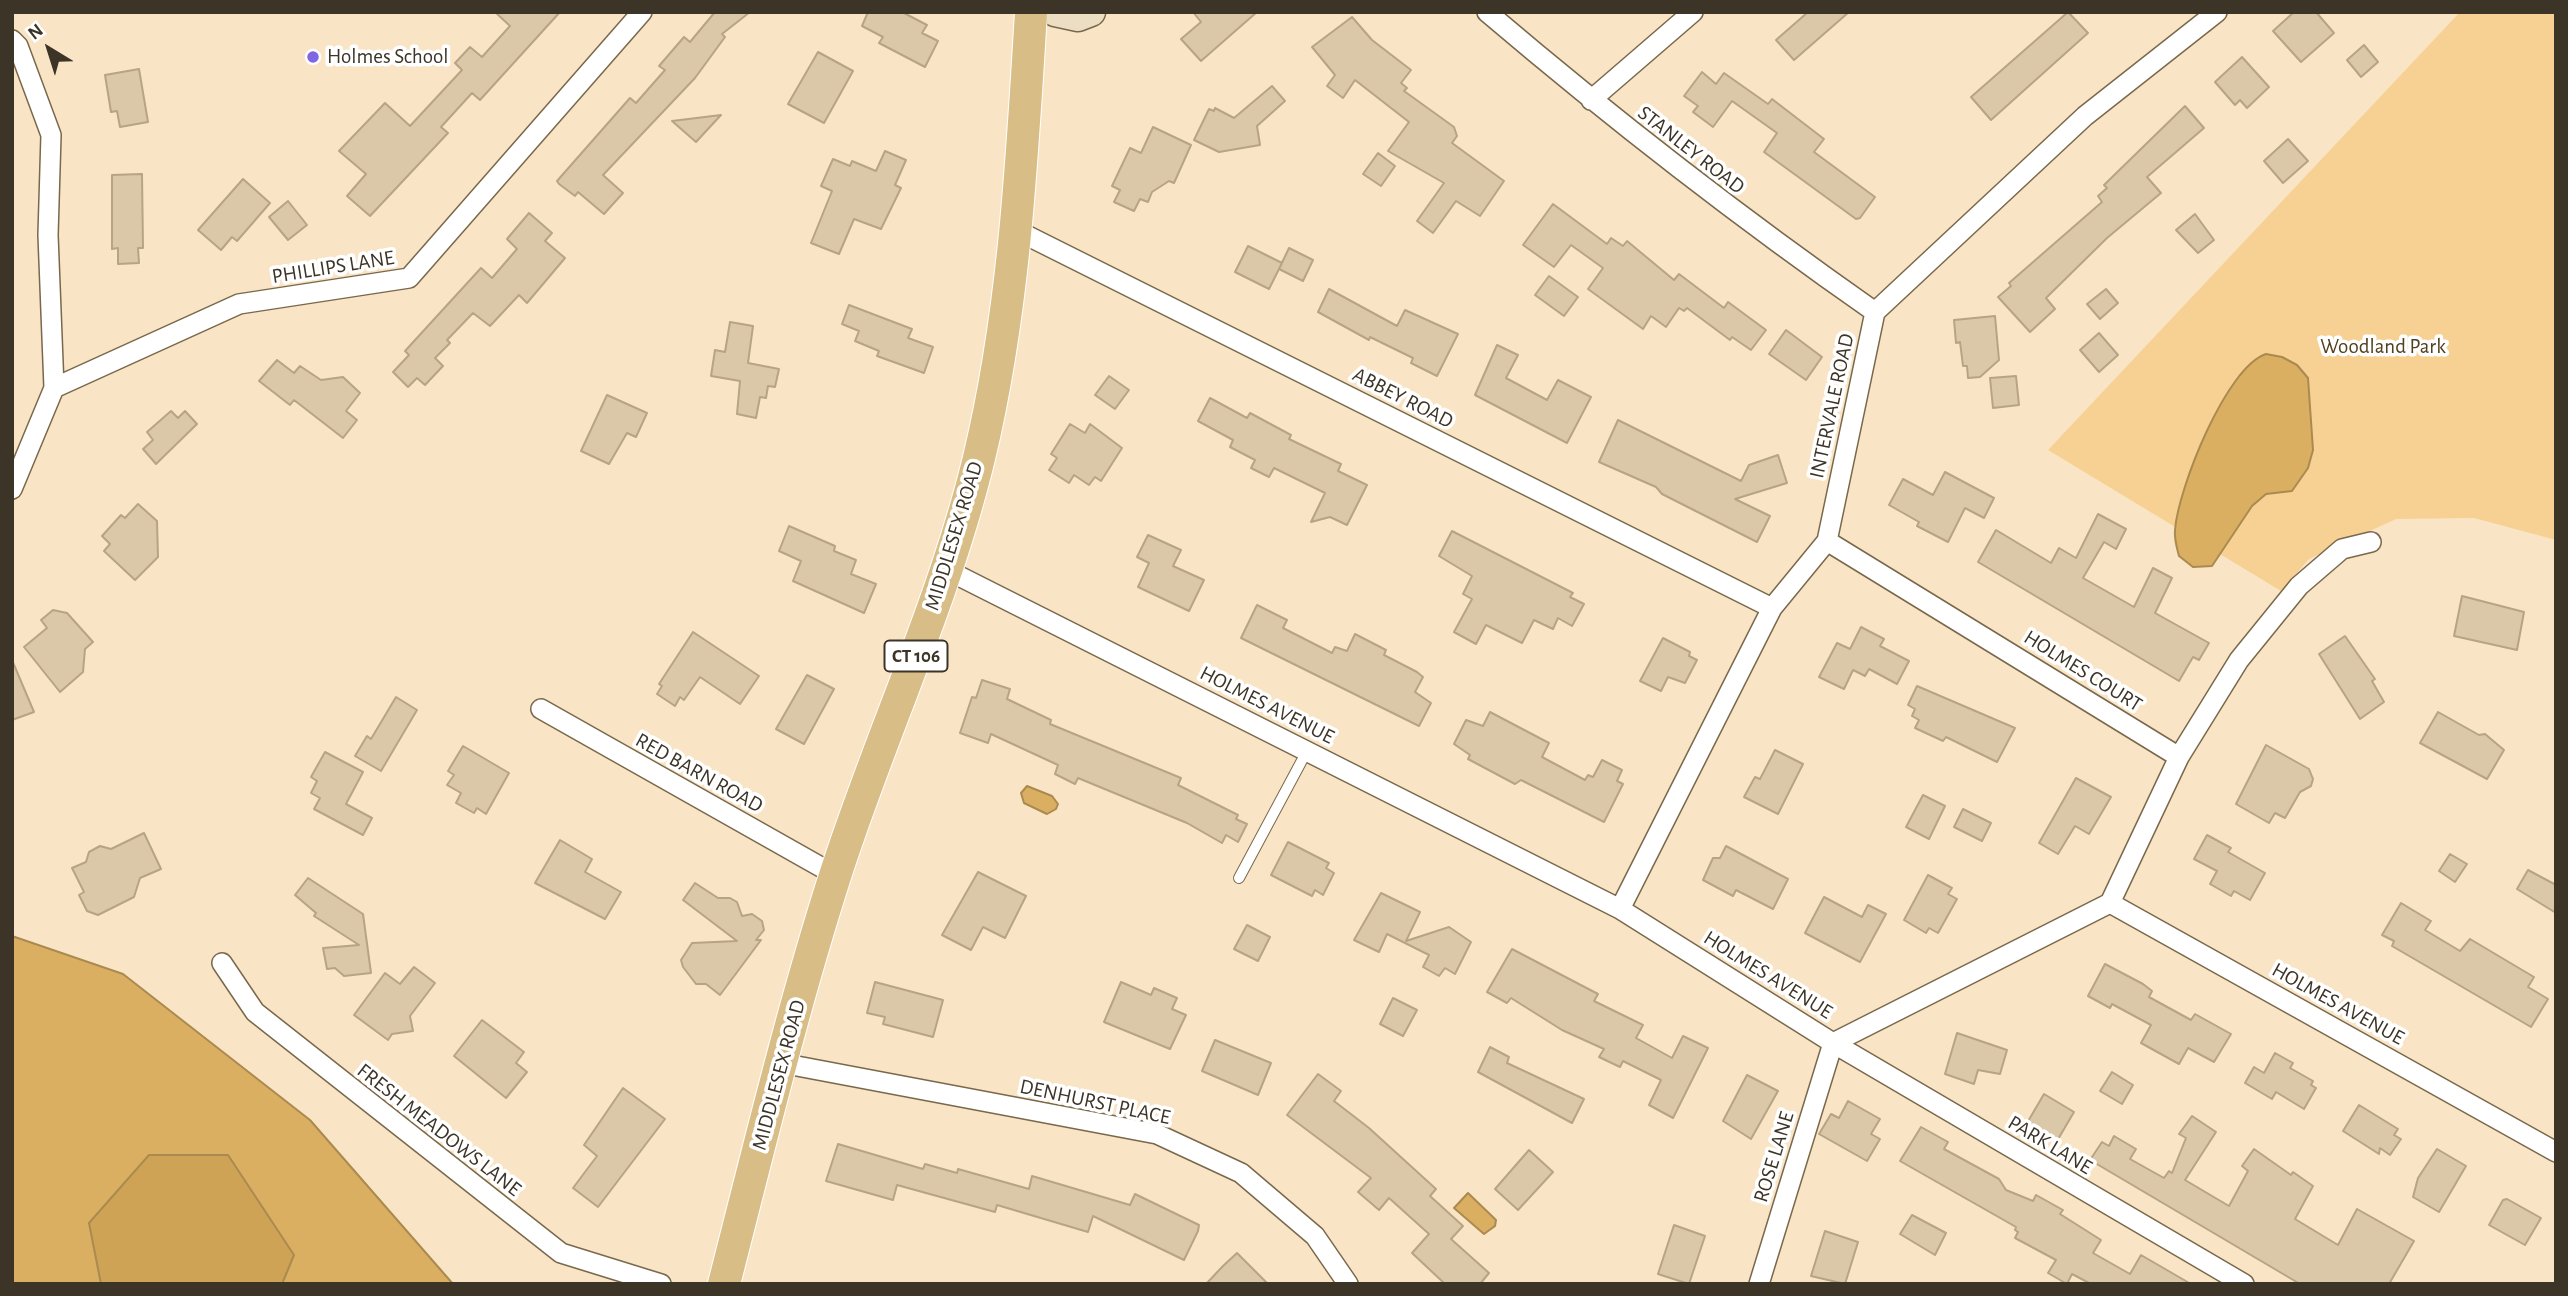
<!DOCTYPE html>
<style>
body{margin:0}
#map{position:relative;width:2568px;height:1296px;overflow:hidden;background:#f9e5c5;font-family:"Alegreya Sans",sans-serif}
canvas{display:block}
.frame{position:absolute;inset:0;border:14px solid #3c3427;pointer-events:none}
.north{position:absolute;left:14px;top:14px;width:70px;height:70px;-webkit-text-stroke:5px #fff;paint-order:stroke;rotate:322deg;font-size:19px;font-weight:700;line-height:28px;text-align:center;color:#3c3427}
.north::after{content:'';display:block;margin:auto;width:24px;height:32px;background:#3c3427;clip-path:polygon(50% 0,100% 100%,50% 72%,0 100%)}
</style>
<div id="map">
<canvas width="2568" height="1296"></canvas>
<div class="frame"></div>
<div class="north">N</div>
</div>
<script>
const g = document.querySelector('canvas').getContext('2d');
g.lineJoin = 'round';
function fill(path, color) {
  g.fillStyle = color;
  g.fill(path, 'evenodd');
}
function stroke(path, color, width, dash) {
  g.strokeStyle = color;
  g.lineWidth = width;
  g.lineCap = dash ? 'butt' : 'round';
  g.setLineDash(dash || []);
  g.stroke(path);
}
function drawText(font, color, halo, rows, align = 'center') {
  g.font = font + ' "Alegreya Sans",sans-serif';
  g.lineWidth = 7;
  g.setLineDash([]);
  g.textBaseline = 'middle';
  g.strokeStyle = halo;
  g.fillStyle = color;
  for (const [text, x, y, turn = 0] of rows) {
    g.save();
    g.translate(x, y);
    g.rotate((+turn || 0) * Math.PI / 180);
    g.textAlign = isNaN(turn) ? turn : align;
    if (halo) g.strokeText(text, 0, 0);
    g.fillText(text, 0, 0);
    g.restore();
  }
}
const green = new Path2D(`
 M 2460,12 L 2556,12 L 2556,540 L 2474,518 L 2396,519 L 2309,559 L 2281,591 L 2048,450 Z`);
const forest = new Path2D(`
 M 149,1155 L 228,1155 L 294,1255 L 282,1284 L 101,1284 L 89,1223 Z`);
const water = new Path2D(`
 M 2266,354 L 2282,357 L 2297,365 L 2308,378 L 2313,450 L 2308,468 L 2292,491 L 2266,494 L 2252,506 L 2212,566 L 2193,567 L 2179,556 C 2177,548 2174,539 2175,530 C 2178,489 2226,367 2266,354 Z
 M 1027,786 L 1052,796 L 1058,804 L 1056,809 L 1047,814 L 1024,803 L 1021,793 Z
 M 12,936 L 123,974 L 310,1120 L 453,1284 L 282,1284 L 294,1255 L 228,1155 L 149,1155 L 89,1223 L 101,1284 L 12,1284 Z
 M 1468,1193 L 1496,1220 L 1495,1226 L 1484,1234 L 1454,1208 Z`);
const building = new Path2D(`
 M 495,12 L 560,12 L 480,100 L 472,93 L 441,127 L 448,133 L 370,216 L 347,196 L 366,174 L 339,151 L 385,103 L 410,126 L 462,70 L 455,63 L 470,47 L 482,57 L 510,26 Z
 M 715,12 L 750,12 L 722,34 L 725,37 L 695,78 L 603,175 L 623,193 L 604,214 L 578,192 L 575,196 L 559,184 L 557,181 L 630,98 L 636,103 L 665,70 L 659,66 L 684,37 L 690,42 Z
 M 868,12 L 902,12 L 927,25 L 922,33 L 938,41 L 925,67 L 879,43 L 883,37 L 862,26 Z
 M 1193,12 L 1257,12 L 1201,61 L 1181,39 L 1201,22 Z
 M 1808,12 L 1849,12 L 1794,60 L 1776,40 Z
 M 2068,12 L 2088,33 L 1991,120 L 1971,97 Z
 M 2294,12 L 2316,12 L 2334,33 L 2301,62 L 2273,31 Z
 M 1352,17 L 1372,40 L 1411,70 L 1401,83 L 1407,88 L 1404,91 L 1454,127 L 1457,136 L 1452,143 L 1504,181 L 1480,216 L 1456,201 L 1433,233 L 1417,221 L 1444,183 L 1388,151 L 1409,122 L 1355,80 L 1343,98 L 1327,86 L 1335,75 L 1312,47 Z
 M 2364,45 L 2378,62 L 2361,77 L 2347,60 Z
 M 818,52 L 853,71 L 824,123 L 788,104 Z
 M 2242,57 L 2269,87 L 2247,108 L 2240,100 L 2235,105 L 2215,82 Z
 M 139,69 L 148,122 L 120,127 L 117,111 L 111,112 L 105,75 Z
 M 1702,72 L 1716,84 L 1724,73 L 1768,104 L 1772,99 L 1824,139 L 1814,152 L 1875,197 L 1860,218 L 1856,219 L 1764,152 L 1777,133 L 1732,101 L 1713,127 L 1693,112 L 1698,106 L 1684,96 Z
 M 1272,86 L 1285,101 L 1257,126 L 1260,145 L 1219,152 L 1194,140 L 1209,109 L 1214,111 L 1215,108 L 1234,118 Z
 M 2185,106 L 2204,128 L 2147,177 L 2161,193 L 2107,238 L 2046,298 L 2055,309 L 2030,332 L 1998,297 L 2011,286 L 2009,283 L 2102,202 L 2098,196 L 2107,188 L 2104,185 Z
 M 721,115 L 696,142 L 672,121 Z
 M 1153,127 L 1191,145 L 1174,183 L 1169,181 L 1152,192 L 1148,202 L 1140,199 L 1134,211 L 1114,202 L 1120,190 L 1112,186 L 1130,148 L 1141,153 Z
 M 2288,139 L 2308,161 L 2283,183 L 2264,161 Z
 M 885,151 L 906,160 L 895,185 L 901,188 L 881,229 L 854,219 L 839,254 L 811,243 L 832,191 L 821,186 L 833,159 L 850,166 L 852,161 L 876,171 Z
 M 1378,153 L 1395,166 L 1381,186 L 1363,174 Z
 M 142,174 L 143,248 L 138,248 L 139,263 L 118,264 L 118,248 L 112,249 L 112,175 Z
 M 243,179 L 270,203 L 237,241 L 232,237 L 221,250 L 198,230 Z
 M 288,201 L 307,225 L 288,240 L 269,217 Z
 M 1553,204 L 1607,244 L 1611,238 L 1623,246 L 1627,241 L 1674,280 L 1679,274 L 1724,308 L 1728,302 L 1766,330 L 1751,350 L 1732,337 L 1730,340 L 1687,308 L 1684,311 L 1679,308 L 1666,327 L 1651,316 L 1643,329 L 1588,289 L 1603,268 L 1571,245 L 1554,267 L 1523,245 Z
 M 529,213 L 552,233 L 545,241 L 565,258 L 527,303 L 519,295 L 490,326 L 473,313 L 447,340 L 450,343 L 435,358 L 443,366 L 425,385 L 417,378 L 408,387 L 393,372 L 409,355 L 405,351 L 481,268 L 492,278 L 517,249 L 507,239 Z
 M 2195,214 L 2214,240 L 2198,253 L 2176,230 Z
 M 1248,246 L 1282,263 L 1269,289 L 1235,272 Z
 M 1289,248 L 1313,260 L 1303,281 L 1279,269 Z
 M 1549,276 L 1578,297 L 1564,316 L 1535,295 Z
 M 1329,289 L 1397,326 L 1405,310 L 1458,334 L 1437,376 L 1411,363 L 1413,358 L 1370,337 L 1369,340 L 1318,312 Z
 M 2106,289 L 2118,303 L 2100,319 L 2087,304 Z
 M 849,305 L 912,329 L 908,338 L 933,347 L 924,373 L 877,356 L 879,351 L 855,341 L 859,331 L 842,324 Z
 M 1995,316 L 1999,360 L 1980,377 L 1968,378 L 1967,366 L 1963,366 L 1960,342 L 1956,343 L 1954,320 Z
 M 730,322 L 753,326 L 748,363 L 779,369 L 775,387 L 768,386 L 766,398 L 760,397 L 756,418 L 737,414 L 740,381 L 711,376 L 715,350 L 725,352 Z
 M 1786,330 L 1822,357 L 1806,380 L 1769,354 Z
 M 2099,333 L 2118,355 L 2099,372 L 2080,350 Z
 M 1497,345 L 1518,355 L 1506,378 L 1547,400 L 1558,380 L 1591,397 L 1567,443 L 1475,395 Z
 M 277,360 L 294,373 L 300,366 L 321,380 L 343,377 L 360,393 L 346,411 L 357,420 L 343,438 L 294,400 L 290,405 L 259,381 Z
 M 1109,376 L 1129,390 L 1115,409 L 1095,395 Z
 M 2016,376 L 2019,405 L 1993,408 L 1990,378 Z
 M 607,395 L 647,413 L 636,437 L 627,433 L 609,464 L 581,451 Z
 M 1210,398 L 1247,418 L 1250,413 L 1291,435 L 1289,439 L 1341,464 L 1338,471 L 1367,485 L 1347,525 L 1330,517 L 1311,522 L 1325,493 L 1274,468 L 1269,477 L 1251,468 L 1255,460 L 1230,447 L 1233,440 L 1198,421 Z
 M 171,411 L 178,418 L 185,411 L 197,424 L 156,464 L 143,449 L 153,440 L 147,432 Z
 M 1618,420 L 1741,481 L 1749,465 L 1778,455 L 1787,483 L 1735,499 L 1770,516 L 1757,542 L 1662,494 L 1656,487 L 1599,462 Z
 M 1070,424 L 1085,433 L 1090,424 L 1122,448 L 1101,481 L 1095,477 L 1089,485 L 1074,475 L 1069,483 L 1049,470 L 1057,458 L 1051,454 Z
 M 1945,472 L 1994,498 L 1984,518 L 1965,508 L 1948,542 L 1917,526 L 1919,522 L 1889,505 L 1903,479 L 1933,495 Z
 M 138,504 L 157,521 L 158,557 L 135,580 L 104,551 L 110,544 L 102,536 L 121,515 L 125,518 Z
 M 2098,514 L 2126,529 L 2116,549 L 2104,542 L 2083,578 L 2134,607 L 2153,568 L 2172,578 L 2155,613 L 2209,643 L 2199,660 L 2193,657 L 2179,681 L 1978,562 L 1996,530 L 2051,563 L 2059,548 L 2076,558 Z
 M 789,526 L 835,546 L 834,551 L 856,560 L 851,574 L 876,584 L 864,613 L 793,581 L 801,561 L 779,551 Z
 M 1452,531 L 1573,593 L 1570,597 L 1584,604 L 1572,626 L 1558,618 L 1553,629 L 1534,620 L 1522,643 L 1486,625 L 1476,644 L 1454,632 L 1472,599 L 1463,594 L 1472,576 L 1439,556 Z
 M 1148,535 L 1181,550 L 1173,566 L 1204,580 L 1189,611 L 1138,587 L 1149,563 L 1137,557 Z
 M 2462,596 L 2524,612 L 2517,650 L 2454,636 Z
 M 1257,605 L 1287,620 L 1283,628 L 1332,653 L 1335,647 L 1347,651 L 1355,634 L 1386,650 L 1384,655 L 1417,672 L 1423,677 L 1415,692 L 1431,703 L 1419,726 L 1241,638 Z
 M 53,610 L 67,613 L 93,642 L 85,649 L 83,672 L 60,692 L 24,647 L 47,628 L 41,620 Z
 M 1861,627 L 1884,639 L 1880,646 L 1909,661 L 1897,684 L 1869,669 L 1865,676 L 1853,670 L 1844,689 L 1819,677 L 1837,643 L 1850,649 Z
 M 693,632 L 759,676 L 740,704 L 700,677 L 684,700 L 680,697 L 675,706 L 657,694 L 662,686 L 659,684 Z
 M 2345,636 L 2375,679 L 2372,681 L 2384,702 L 2360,719 L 2319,654 Z
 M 1663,638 L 1690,652 L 1689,656 L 1697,660 L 1685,683 L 1668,677 L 1661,691 L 1640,681 Z
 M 12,660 L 34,712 L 12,720 Z
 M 807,675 L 834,689 L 804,744 L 776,729 Z
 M 982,680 L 1010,689 L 1007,699 L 1051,720 L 1050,724 L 1181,778 L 1178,785 L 1238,815 L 1236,819 L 1247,824 L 1238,842 L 1226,835 L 1222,843 L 1187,823 L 1078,778 L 1075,784 L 1055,774 L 1058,765 L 991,734 L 988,743 L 960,733 L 972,697 L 976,698 Z
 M 1917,686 L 2015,728 L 1997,762 L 1946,737 L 1943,741 L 1915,728 L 1919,720 L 1912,716 L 1915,709 L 1908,705 Z
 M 396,697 L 417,710 L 381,771 L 355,756 L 367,736 L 371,739 Z
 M 1490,712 L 1549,743 L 1542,757 L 1585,780 L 1588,775 L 1593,777 L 1602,760 L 1622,770 L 1617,781 L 1623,784 L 1604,822 L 1521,780 L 1515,784 L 1468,759 L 1470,755 L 1454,744 L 1466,720 L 1483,726 Z
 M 2438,712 L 2479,735 L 2485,734 L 2504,750 L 2487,779 L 2420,743 Z
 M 2266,745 L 2309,769 L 2313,779 L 2311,786 L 2300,792 L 2285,818 L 2275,813 L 2269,823 L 2236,804 Z
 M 463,746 L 509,773 L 486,814 L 477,808 L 474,813 L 456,803 L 461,793 L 447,785 L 454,775 L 448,771 Z
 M 1775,750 L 1803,764 L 1778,814 L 1744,797 L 1755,777 L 1760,779 Z
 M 325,752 L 363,772 L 346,804 L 372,818 L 363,835 L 314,809 L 320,798 L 311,793 L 317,781 L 311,777 Z
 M 2076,778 L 2111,797 L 2089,834 L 2075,826 L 2058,854 L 2039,843 Z
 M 1923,795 L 1945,806 L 1929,839 L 1906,827 Z
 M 1963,809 L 1991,823 L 1982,841 L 1954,827 Z
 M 144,833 L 161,869 L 140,878 L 134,897 L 98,915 L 87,911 L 79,895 L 84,892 L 72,868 L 86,862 L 89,852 L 100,846 L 111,849 Z
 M 2207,835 L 2231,848 L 2228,852 L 2265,873 L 2250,900 L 2234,891 L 2231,896 L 2210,884 L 2217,871 L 2194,859 Z
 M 560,840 L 592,859 L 585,872 L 621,892 L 605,919 L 535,883 Z
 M 1288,842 L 1329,863 L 1326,868 L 1334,873 L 1323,895 L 1315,890 L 1312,896 L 1271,875 Z
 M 1726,846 L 1788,879 L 1773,909 L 1736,890 L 1733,896 L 1703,880 L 1713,858 L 1720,858 Z
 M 2450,854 L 2467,864 L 2455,882 L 2439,871 Z
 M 2528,870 L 2556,885 L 2556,913 L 2517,889 Z
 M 978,872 L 1026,896 L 1005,938 L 983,927 L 971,950 L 942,935 Z
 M 1928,875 L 1952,888 L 1948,894 L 1957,899 L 1938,933 L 1929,928 L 1926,933 L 1904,920 Z
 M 308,878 L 363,914 L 371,973 L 344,976 L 335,968 L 327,969 L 323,948 L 359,945 L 314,916 L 316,913 L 295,895 Z
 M 695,883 L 718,898 L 730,898 L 737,902 L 742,916 L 752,914 L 762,921 L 764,930 L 756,940 L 761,940 L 720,995 L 706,984 L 696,984 L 683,967 L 681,960 L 692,943 L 737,941 L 683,900 Z
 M 1381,893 L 1420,912 L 1406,941 L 1449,927 L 1471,942 L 1455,974 L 1445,968 L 1439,976 L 1423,967 L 1429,955 L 1387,934 L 1379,952 L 1354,940 Z
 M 1824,897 L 1862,917 L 1868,905 L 1886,914 L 1860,962 L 1805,933 Z
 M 2401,903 L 2431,921 L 2425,930 L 2460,951 L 2470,939 L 2534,977 L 2528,987 L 2548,999 L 2531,1027 L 2392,946 L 2394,941 L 2382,935 Z
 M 1247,925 L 1270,937 L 1258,961 L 1234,949 Z
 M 1512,949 L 1598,994 L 1594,1001 L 1643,1025 L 1636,1038 L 1672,1058 L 1683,1036 L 1708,1048 L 1673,1118 L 1649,1105 L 1661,1080 L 1623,1061 L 1620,1067 L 1599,1057 L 1604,1049 L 1562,1030 L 1511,998 L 1507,1003 L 1487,992 Z
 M 2105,964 L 2143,984 L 2152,991 L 2149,997 L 2191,1020 L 2195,1014 L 2231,1034 L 2214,1062 L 2188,1048 L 2179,1064 L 2141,1043 L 2151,1025 L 2112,1004 L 2110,1008 L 2088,996 Z
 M 414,967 L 435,983 L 410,1016 L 413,1031 L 392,1034 L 388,1040 L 354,1015 L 385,973 L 400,984 Z
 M 875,982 L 943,1000 L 933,1037 L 883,1024 L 885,1017 L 867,1013 Z
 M 1121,982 L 1151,995 L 1154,988 L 1177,998 L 1172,1009 L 1186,1015 L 1170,1049 L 1104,1022 Z
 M 1393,998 L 1417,1010 L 1403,1036 L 1380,1024 Z
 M 482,1020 L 524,1052 L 516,1063 L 527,1072 L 506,1098 L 454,1056 Z
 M 1957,1033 L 2007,1050 L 2000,1074 L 1978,1070 L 1974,1084 L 1945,1074 Z
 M 1215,1040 L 1271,1063 L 1258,1095 L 1202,1071 Z
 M 1490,1047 L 1509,1057 L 1507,1063 L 1584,1099 L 1572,1123 L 1478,1072 Z
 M 2275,1053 L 2293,1063 L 2290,1068 L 2313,1081 L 2311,1085 L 2316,1088 L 2304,1109 L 2276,1092 L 2272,1099 L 2245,1083 L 2254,1067 L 2264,1073 Z
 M 2112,1072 L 2133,1085 L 2122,1104 L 2100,1091 Z
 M 1318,1074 L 1341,1091 L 1334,1101 L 1369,1128 L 1436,1189 L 1430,1196 L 1463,1226 L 1451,1239 L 1489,1273 L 1480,1284 L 1445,1284 L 1412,1253 L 1429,1234 L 1389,1198 L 1379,1210 L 1358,1192 L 1371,1178 L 1287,1115 Z
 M 1747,1075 L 1778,1091 L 1751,1139 L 1723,1121 Z
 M 623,1088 L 665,1119 L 598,1207 L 573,1188 L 597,1156 L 584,1145 Z
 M 2044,1094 L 2074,1112 L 2057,1141 L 2027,1123 Z
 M 1848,1101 L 1880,1119 L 1871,1134 L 1880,1139 L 1867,1161 L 1819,1134 L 1831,1114 L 1839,1118 Z
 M 2359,1105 L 2398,1129 L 2394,1135 L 2401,1139 L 2390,1155 L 2380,1148 L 2379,1154 L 2343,1131 Z
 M 2192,1116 L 2216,1132 L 2185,1180 L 2229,1206 L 2248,1171 L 2242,1166 L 2254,1149 L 2291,1175 L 2293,1172 L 2313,1186 L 2295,1219 L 2338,1245 L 2357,1209 L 2414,1241 L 2389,1284 L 2300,1284 L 2090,1160 L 2102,1142 L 2109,1146 L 2114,1136 L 2136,1149 L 2130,1159 L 2164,1178 L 2169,1171 L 2172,1173 L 2186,1138 L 2179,1134 Z
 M 1921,1127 L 1948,1142 L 1944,1149 L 1999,1179 L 2006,1190 L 2033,1201 L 2036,1195 L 2063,1210 L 2060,1214 L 2101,1240 L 2093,1253 L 2130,1274 L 2141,1255 L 2191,1284 L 2091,1284 L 2072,1274 L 2067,1284 L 2048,1273 L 2056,1260 L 2015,1238 L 2018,1232 L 2015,1230 L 2016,1227 L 1900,1161 Z
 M 838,1144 L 923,1169 L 925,1164 L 957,1173 L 958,1169 L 1029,1189 L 1032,1176 L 1130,1205 L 1135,1194 L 1199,1225 L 1198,1231 L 1184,1260 L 1093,1216 L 1088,1232 L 997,1205 L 995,1212 L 897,1185 L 893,1200 L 826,1181 Z
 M 2437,1149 L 2466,1166 L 2439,1212 L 2413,1197 L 2418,1178 Z
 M 1529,1150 L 1553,1172 L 1518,1210 L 1495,1189 Z
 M 2507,1199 L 2541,1218 L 2525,1245 L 2489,1225 L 2503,1200 Z
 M 1912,1215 L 1946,1233 L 1935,1255 L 1900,1234 Z
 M 1674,1225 L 1705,1236 L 1689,1284 L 1658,1274 Z
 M 1825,1231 L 1858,1242 L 1845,1284 L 1811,1276 Z
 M 1237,1253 L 1268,1284 L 1206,1284 L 1223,1266 Z`);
const lane = new Path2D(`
 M 1239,878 L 1307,751`);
const street = new Path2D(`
 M 1487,12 C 1614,120 1739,217 1875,312
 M 12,40 L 18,46 L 51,135 L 48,235 L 54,388
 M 1591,100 L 1693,12
 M 1014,229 L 1772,608
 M 12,489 L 54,388 L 239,304 L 409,278 L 642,12
 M 1827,541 L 2179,757
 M 947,570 L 1620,909 L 1833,1043 L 2110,903 L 2556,1152
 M 541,709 L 835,875
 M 2110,903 L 2179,757 L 2239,660 L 2299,586 L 2342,549 L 2371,542
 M 1620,909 L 1772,608 L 1827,541 L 1875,312 L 2085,116 L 2217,12
 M 222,963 L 255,1012 L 561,1253 L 661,1284
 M 781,1063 L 1157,1134 L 1241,1173 L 1315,1236 L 1348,1284
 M 1759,1284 L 1833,1043 L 2244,1284`);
const secondary = new Path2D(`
 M 1055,12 L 1078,17 L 1091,12`);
const primary = new Path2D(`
 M 724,1284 C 759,1148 792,1010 835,876 C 880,736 944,602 979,458 C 1014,313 1022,161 1031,12`);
const markers = [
 [313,57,7,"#8166e1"]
];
const shields = [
 [916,656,63]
];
const shieldNames = [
 ["CT 106",916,656]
];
const poiNames = [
 ["Holmes School",327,57]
];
const streetNames = [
 ["STANLEY ROAD",1691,150,38],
 ["PHILLIPS LANE",333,267,-9],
 ["ABBEY ROAD",1403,398,27],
 ["INTERVALE ROAD",1832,406,-78],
 ["MIDDLESEX ROAD",954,536,-73],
 ["HOLMES COURT",2083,671,32],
 ["HOLMES AVENUE",1267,705,27],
 ["RED BARN ROAD",699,773,29],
 ["HOLMES AVENUE",1768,975,32],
 ["HOLMES AVENUE",2338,1004,29],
 ["MIDDLESEX ROAD",779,1075,-75],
 ["DENHURST PLACE",1095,1102,12],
 ["FRESH MEADOWS LANE",439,1130,38],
 ["PARK LANE",2050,1145,31],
 ["ROSE LANE",1774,1157,-73]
];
const parkNames = [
 ["Woodland Park",2383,347]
];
fill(green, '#f6d193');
fill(forest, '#cfa355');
fill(water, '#dbaf61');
stroke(water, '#ab8a50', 2);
fill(building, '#dbc8a8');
stroke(building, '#b7a485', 2);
stroke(lane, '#79684b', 12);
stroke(street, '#79684b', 22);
stroke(secondary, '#79684b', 31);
stroke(primary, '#fff', 34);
stroke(lane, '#fff', 10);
stroke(street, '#fff', 19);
stroke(secondary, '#ecdec3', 28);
stroke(primary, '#d9bd86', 32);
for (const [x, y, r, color] of markers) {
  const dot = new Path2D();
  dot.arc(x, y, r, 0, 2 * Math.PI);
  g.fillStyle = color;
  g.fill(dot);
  stroke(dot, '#fff', 2.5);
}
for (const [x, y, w] of shields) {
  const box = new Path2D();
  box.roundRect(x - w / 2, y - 15.5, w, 31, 5);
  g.fillStyle = '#fff';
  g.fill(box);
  stroke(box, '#3c3427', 2);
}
drawText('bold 19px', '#3c3427', null, shieldNames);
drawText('21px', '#3c3427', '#fff', poiNames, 'left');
drawText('21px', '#3c3427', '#fff', streetNames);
drawText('21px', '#523f1d', '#fff', parkNames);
</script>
